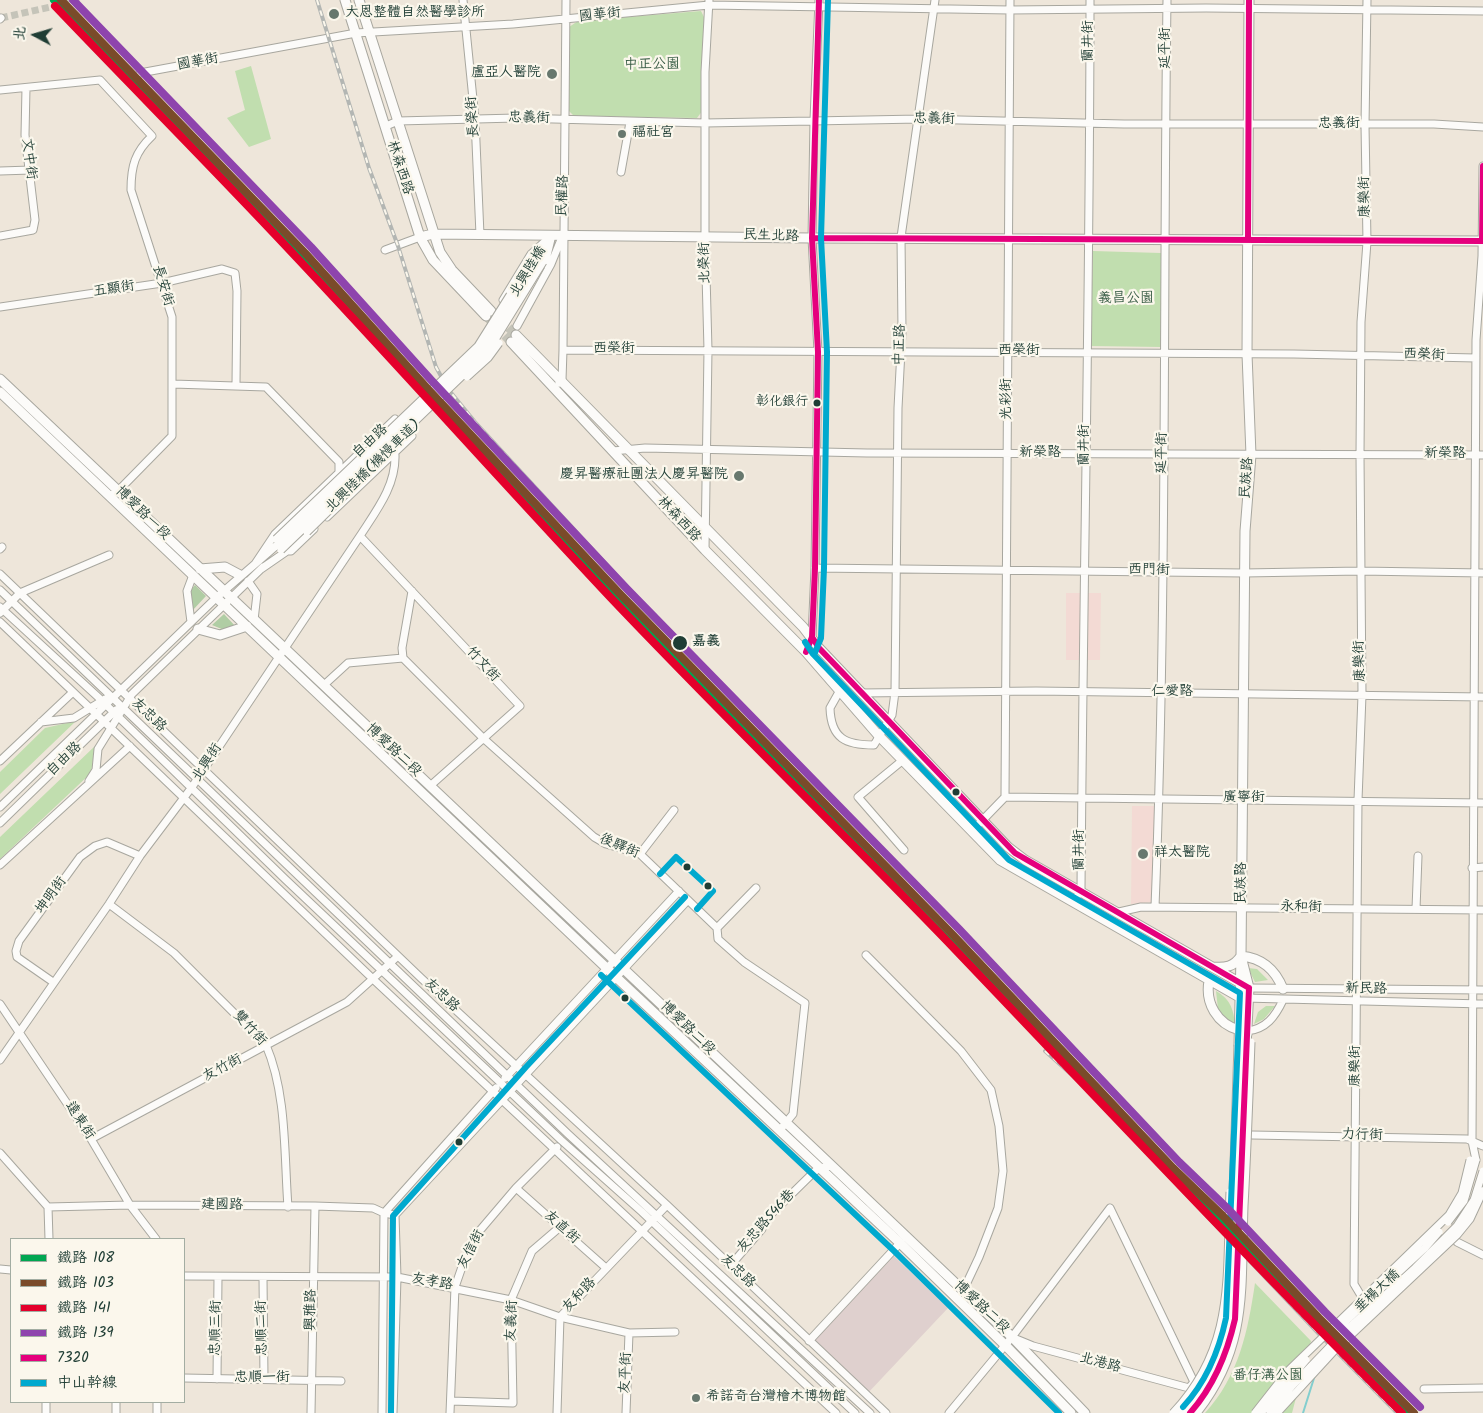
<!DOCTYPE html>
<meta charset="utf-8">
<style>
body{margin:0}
#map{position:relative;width:1483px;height:1413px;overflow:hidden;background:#eee6da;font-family:Kalam,"LXGW WenKai TC",sans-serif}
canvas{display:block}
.legend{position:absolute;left:10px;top:1238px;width:175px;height:165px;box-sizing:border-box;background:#fbf7ec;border:1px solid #a3ada2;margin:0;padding:6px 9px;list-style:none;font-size:15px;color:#1f3d34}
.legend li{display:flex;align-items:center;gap:10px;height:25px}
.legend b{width:25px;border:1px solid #a3ada2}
.north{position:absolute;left:10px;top:10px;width:50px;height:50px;-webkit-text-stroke:4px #fbf7ec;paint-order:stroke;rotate:276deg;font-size:14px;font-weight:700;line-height:20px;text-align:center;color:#1f3d34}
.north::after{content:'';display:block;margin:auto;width:18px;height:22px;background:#1f3d34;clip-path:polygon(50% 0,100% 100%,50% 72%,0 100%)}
</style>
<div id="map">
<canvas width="1483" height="1413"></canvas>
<ul class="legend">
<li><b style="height:6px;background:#00a651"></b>鐵路 108</li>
<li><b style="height:6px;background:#7a4b2a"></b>鐵路 103</li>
<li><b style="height:6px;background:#e4002b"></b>鐵路 141</li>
<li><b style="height:6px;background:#8e44ad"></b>鐵路 139</li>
<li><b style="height:6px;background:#e5007d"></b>7320</li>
<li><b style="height:6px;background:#00a9ce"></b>中山幹線</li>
</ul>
<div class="north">北</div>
</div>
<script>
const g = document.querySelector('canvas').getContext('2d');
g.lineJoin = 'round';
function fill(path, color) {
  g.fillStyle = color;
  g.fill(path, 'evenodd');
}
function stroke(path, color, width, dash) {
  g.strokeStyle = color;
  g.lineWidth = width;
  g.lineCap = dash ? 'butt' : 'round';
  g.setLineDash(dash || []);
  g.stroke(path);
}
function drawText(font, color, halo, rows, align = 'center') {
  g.font = font + ' Kalam,"LXGW WenKai TC",sans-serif';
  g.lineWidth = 4.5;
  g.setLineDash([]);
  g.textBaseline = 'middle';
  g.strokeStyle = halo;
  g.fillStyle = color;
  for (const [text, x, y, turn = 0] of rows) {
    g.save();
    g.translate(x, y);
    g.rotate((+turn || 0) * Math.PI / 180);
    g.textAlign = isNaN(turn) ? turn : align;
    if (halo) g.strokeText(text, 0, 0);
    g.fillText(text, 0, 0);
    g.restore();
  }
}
const built = new Path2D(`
 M 1066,593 L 1101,593 L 1100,660 L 1066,660 Z
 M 1132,806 L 1156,806 L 1153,902 L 1131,904 Z`);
const industrial = new Path2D(`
 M 894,1256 L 948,1308 L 867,1394 L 813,1342 Z`);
const green = new Path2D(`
 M 701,11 L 704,17 L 703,110 L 697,118 L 574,116 L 569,111 L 569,27 L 578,21 Z
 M 251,66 L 271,139 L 249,147 L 227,118 L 245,110 L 235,71 Z
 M 1093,251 L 1161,253 L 1162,347 L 1090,346 Z
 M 76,721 L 0,794 L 0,772 L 45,728 Z
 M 95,746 L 91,773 L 0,859 L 0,837 Z
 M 1248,968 L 1257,969 L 1268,980 L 1255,982 Z
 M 1216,991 C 1230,999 1233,1008 1235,1023 L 1225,1020 L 1218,1009 Z
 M 1266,1006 L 1275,1006 L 1264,1019 L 1254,1024 L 1258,1012 Z
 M 1255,1283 L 1311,1341 L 1292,1413 L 1205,1413 C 1239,1376 1248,1331 1255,1283 Z`);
const forest = new Path2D(`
 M 195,585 L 206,596 L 192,611 C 190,601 187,593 195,585 Z
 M 224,614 L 236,627 L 224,630 L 212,625 Z`);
const stream = new Path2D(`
 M 1303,1413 L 1315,1375`);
const minorTunnel = new Path2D(`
 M 1,18 L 82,0`);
const majorTunnel = new Path2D(`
 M 486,316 L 511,342
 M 499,318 L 516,335`);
const minor = new Path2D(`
 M 463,0 L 475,119 L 480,235
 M 1367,0 L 1365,125 L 1367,242 L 1361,322 L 1360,455 L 1362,695 L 1358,800 L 1354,1284 L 1372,1314
 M 0,19 L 1,18
 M 140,73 L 356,33 L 513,24 L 709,5 L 1010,10 L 1206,8 L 1483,11
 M 0,90 L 100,80 L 152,136 C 135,152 131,166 131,190 L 172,317 L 172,436 L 118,491 L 110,496
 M 386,126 L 398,121 L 516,118 L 705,123 L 919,119 L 1124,124 L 1434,124 L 1483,127
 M 0,171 L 31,170
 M 621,172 L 630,122
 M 0,236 L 33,230 L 35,220 L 25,135 L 26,88
 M 385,250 L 420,237
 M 537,259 L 548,241
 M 545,264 L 552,235
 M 503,300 L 531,254 L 552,235
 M 0,307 L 162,283 L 222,269 L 235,273 L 237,291 L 236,384
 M 517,326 L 551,264 L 562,237
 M 563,350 L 1294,354 L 1476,358
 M 559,383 L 562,380 L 563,350 L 566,0
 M 173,384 L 266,387 L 339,462 L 339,473
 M 613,451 L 645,448 L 867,453 L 1483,455
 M 360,536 L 520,706 L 430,786
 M 0,549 L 2,547
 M 705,550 L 708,350 L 705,236 L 705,72 L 709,0
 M 255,564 L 275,534 L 395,419 L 412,436 L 327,517
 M 815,568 L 1244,573 L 1360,571 L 1483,573
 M 261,569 L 287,551 L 291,551 L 314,529
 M 0,574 L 421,978 L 667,1205 L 886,1413
 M 248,581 L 257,594 L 254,620
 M 0,590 L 568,1134 L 870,1413
 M 412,591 L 402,648 L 403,658 L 483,738 L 594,837 L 606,844 L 640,854 L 717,928 L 718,939 L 744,962 L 805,1003 L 793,1114 L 780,1130
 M 0,607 L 98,697 L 285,879 L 561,1140 L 642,1212 L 855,1413
 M 0,613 L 20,593 L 109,555
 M 0,622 L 374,980 L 836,1413
 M 191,622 L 187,591 L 193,575
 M 806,652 L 812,637 L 815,568 L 818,352 L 812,238 L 814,120 L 819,0
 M 324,685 L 348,663 L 403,658
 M 839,692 L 830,708 C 831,739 846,745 874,745 L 892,715 L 895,692 L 898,408 L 902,331 L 901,237 L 935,0
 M 861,693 L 1036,691 L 1483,697
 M 41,722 L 74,718 L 105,699
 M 903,760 L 858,797 L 904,850
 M 0,761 L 73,692
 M 89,781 L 96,770 L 98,749 L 132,694 L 263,567
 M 1005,797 L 1010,0
 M 1005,797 L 1483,803
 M 0,807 L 217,597 L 277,545
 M 0,823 L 116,710
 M 973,830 L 1005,797
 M 640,854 L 674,810
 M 0,865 L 130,746
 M 1472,868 L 1483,867
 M 1073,902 L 1081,891 C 1083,594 1090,297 1090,0
 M 109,904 L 174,953 L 266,1045 C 287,1094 284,1154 288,1207
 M 1155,907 C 1167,605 1163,302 1167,0
 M 1416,909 L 1418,856
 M 1119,912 L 1141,907 L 1483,910
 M 717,928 L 756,888
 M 866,955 L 961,1051 L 991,1090 L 999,1126 L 1003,1171 L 998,1208 L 979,1257 L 963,1291
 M 53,982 L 17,957 L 16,951 L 19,941 L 80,857 L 95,846 L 107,842 L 140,856
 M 1249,988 L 1483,990
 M 1244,998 L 1483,1004
 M 0,1004 L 91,1139 L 130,1205 L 156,1239
 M 1248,1034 L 1247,1031 C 1266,1029 1275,1017 1283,1000
 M 0,1060 L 109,904 L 140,856 L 192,787 L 360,536 C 376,511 396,486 395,455
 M 505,1078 L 679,891
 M 1252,1135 L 1467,1139 L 1483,1146
 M 91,1139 L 347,1002 L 398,956
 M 0,1153 L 48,1207 L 49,1239
 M 1476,1160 L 1472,1141 L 1476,340 L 1482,256 L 1483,166
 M 516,1188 L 606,1268
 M 48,1207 L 130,1205 L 315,1206 L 373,1208 L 384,1213 L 395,1215
 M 1457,1242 L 1483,1255
 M 730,1266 L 762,1229 L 764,1221 L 813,1173 L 819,1168 L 832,1166
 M 0,1269 L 11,1270
 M 184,1276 L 397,1277 L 511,1300 L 560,1317 L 629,1333 L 675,1332
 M 263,1277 L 264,1379
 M 809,1341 L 900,1243
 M 184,1378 L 341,1381
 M 217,1379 L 218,1277
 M 1424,1389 L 1483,1388
 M 451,1401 L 513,1403 L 511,1300 L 532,1251 L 560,1227
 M 157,1402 L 157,1413
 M 46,1413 L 46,1402
 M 116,1413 L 116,1402
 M 311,1413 L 315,1206
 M 382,1413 L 384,1213 L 496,1088
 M 393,1413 L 397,1277 L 395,1215 L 688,900
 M 450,1413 L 455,1287 L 463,1264 L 476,1235 L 516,1188 L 557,1147
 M 557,1413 L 560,1317 L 667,1205
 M 626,1413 L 629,1333
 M 949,1413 L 1012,1337 L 1110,1208 L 1194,1382 L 1189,1388 L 1033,1346 L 1016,1339`);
const major = new Path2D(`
 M 345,0 L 420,237 L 433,260 L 486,316
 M 359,0 L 440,252 L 452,270 L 491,311
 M 420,237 L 433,234 L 812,238 L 1483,241
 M 516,335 L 803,627 L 819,648 L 1008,847 L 1025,860 L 1249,988
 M 511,342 L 705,550 L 806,652 L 879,736 L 1000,860 L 1241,998
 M 0,379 L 832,1166 L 1012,1337 L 1085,1413
 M 0,392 L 616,977 L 900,1243 L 1005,1345 L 1071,1413
 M 200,569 L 225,567 L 240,575
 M 198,629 L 220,635 L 247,626
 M 1241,956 C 1262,958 1275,969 1283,989
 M 1213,967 C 1225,968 1234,967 1241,956 L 1239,1045
 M 1209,981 C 1205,1003 1217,1024 1239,1030
 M 1246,1047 L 1249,988 L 1241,956 L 1245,531 L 1251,455 L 1247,354 L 1249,0`);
const rail = new Path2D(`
 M 317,0 L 369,168 L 398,246 L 436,367 L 448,389 L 475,422 L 716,683
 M 1045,1051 L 1082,1084 L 1319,1334 L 1397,1413`);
const minorBridge = new Path2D(`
 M 467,377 L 488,358 L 499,343
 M 307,532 L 362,478
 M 276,539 L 478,346 L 510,295
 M 277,545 L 485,345 L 537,259
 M 281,550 L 488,351 L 543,262
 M 1448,1222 L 1464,1201 L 1476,1160
 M 1333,1333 L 1425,1248 L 1439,1232
 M 1173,1413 C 1236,1346 1226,1277 1230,1192
 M 1197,1413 C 1250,1346 1241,1286 1244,1206 C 1247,1152 1249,1097 1251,1042
 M 1255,1413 L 1288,1371 L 1449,1215 L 1462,1193 L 1470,1160
 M 1261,1413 L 1306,1360
 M 1270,1413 L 1292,1386 L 1343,1333 L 1415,1268 L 1457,1226 L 1474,1200 L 1483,1171
 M 1277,1413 L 1334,1351 L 1457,1235 L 1470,1219 L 1483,1191`);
const majorBridge = new Path2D(`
 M 1181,1413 C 1207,1385 1223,1351 1230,1313 L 1239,1045
 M 1190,1413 C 1215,1388 1228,1353 1235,1319 L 1246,1047`);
const bus1 = new Path2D(`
 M 812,238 L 1482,241
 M 1248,239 L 1249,0
 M 1482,241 L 1483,166
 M 812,637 L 819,648 L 1015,853 L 1249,988
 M 806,652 L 812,637 L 815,568 L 818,352 L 812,238 L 819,0
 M 1190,1413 C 1214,1386 1227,1354 1235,1319 L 1249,988`);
const bus2 = new Path2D(`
 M 805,642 L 813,654 L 1009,860 L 1240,993 L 1226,1318 C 1219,1351 1207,1381 1183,1407
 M 814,655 L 821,638 L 824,568 L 827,352 L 821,238 L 828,0
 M 660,874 L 676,857 L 713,891 L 697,909
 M 601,975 L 893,1250 L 1059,1413
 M 391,1413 L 393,1216 L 526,1067 L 685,897`);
const rail1 = new Path2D(`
 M 54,0 L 302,257 L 513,490 L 616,599 L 1407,1413`);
const rail2 = new Path2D(`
 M 61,0 L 305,253 L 426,387 L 621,595 L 953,935 L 1173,1168 L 1223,1216 L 1319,1318 L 1414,1413`);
const rail3 = new Path2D(`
 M 55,6 C 136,91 219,174 299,260 C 404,372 506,486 611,598 C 721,714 836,826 947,941 C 1098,1099 1247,1258 1402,1413`);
const rail4 = new Path2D(`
 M 73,0 L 311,247 L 432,381 L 627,589 L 959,929 L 1179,1162 L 1229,1210 L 1325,1312 L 1420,1407`);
const markers = [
 [334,14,6,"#67786e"],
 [552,74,6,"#67786e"],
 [622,134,5,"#67786e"],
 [817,403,4.5,"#1f3d34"],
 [739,476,6,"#67786e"],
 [680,643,8,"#1f3d34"],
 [956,792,4.5,"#1f3d34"],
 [1143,854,6,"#67786e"],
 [687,867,4.5,"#1f3d34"],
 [708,886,4.5,"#1f3d34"],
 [625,998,4.5,"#1f3d34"],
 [459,1142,4.5,"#1f3d34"],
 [696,1398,5,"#67786e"]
];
const busNames = [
 ["彰化銀行",808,403]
];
const poiNames = [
 ["大恩整體自然醫學診所",345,14],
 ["盧亞人醫院",541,74,"right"],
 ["福社宮",632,134],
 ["慶昇醫療社團法人慶昇醫院",728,476,"right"],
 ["祥太醫院",1154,854],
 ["希諾奇台灣檜木博物館",706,1398]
];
const streetNames = [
 ["國華街",600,16,-6],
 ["蘭井街",1090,41,-90],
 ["延平街",1167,48,-90],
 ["國華街",198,63,-10],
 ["長榮街",474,117,-94],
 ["忠義街",529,119,1],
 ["忠義街",934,120,1],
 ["忠義街",1339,125],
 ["文中街",28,159,83],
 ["林森西路",399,168,72],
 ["民權路",564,196,-88],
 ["康樂街",1366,197,-91],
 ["民生北路",771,237,2],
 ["北榮街",706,263,-91],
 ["北興陸橋",529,272,-59],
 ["長安街",162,286,73],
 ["五顯街",114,290,-9],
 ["中正路",901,345,-88],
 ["西榮街",614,350],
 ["西榮街",1019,352],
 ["西榮街",1424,356,2],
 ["光彩街",1008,399,-90],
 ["自由路",371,442,-43],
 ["蘭井街",1086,445,-90],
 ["延平街",1163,453,-89],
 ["新榮路",1040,454],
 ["新榮路",1445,455],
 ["北興陸橋(機慢車道)",374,467,-44],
 ["民族路",1248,478,-86],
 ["博愛路一段",142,514,44],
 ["林森西路",678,520,47],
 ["西門街",1149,571,1],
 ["康樂街",1361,661,-92],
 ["竹文街",482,665,47],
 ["仁愛路",1172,693],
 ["友忠路",148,716,44],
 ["博愛路二段",393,751,43],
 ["自由路",65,760,-44],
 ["北興街",208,763,-57],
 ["廣寧街",1244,799],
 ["後驛街",619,847,23],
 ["蘭井街",1081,850,-90],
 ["民族路",1243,883,-90],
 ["坤明街",52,896,-54],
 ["永和街",1301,908,1],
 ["新民路",1366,990,1],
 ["友忠路",441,996,43],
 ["雙竹街",249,1029,47],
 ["博愛路二段",687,1029,44],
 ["康樂街",1357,1066,-90],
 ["友竹街",223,1069,-28],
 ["遠東街",79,1121,57],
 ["力行街",1362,1136,1],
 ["建國路",222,1206,1],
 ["友忠路546巷",767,1222,-48],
 ["友直街",561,1228,42],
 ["友信街",472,1250,-63],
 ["友忠路",737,1272,44],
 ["友孝路",432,1283,10],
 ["垂楊大橋",1378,1292,-43],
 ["友和路",580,1296,-47],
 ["博愛路二段",981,1308,43],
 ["興雅路",312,1310,-89],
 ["友義街",513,1321,-88],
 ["忠順三街",217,1328,-89],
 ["忠順二街",263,1328,-91],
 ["北港路",1100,1364,15],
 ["友平街",627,1373,-88],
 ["忠順一街",262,1379]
];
const parkNames = [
 ["中正公園",652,66],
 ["義昌公園",1126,300],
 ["番仔溝公園",1268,1377]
];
const stopNames = [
 ["嘉義",692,643]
];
fill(built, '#f3dad4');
fill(industrial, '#dfd0ce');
fill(green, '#c1deaf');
fill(forest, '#b0cda4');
stroke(stream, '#83cece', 2);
stroke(minorTunnel, '#c5c4b9', 7, [7, 3.5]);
stroke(majorTunnel, '#c5c4b9', 9, [9, 4.5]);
stroke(minor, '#a8a79f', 9);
stroke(major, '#a8a79f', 11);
stroke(minor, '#fcfbf9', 7);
stroke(major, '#fcfbf9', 9);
stroke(rail, '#b3b6b3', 4);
stroke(rail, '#fbf7ec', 2, [5.5]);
stroke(minorBridge, '#a8a79f', 9, []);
stroke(majorBridge, '#a8a79f', 11, []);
stroke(minorBridge, '#fcfbf9', 7);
stroke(majorBridge, '#fcfbf9', 9);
stroke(bus1, '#e5007d', 6);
stroke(bus2, '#00a9ce', 6);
stroke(rail1, '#00a651', 8);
stroke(rail2, '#7a4b2a', 8);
stroke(rail3, '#e4002b', 8);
stroke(rail4, '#8e44ad', 8);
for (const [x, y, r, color] of markers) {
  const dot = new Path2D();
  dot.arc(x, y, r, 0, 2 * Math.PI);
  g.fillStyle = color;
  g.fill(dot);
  stroke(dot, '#fbf7ec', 2);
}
drawText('13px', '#1f3d34', '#fbf7ec', busNames, 'right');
drawText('14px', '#1f3d34', '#fbf7ec', poiNames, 'left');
drawText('14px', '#1f3d34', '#fbf7ec', streetNames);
drawText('14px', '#385c45', '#fbf7ec', parkNames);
drawText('bold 14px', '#1f3d34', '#fbf7ec', stopNames, 'left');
</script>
